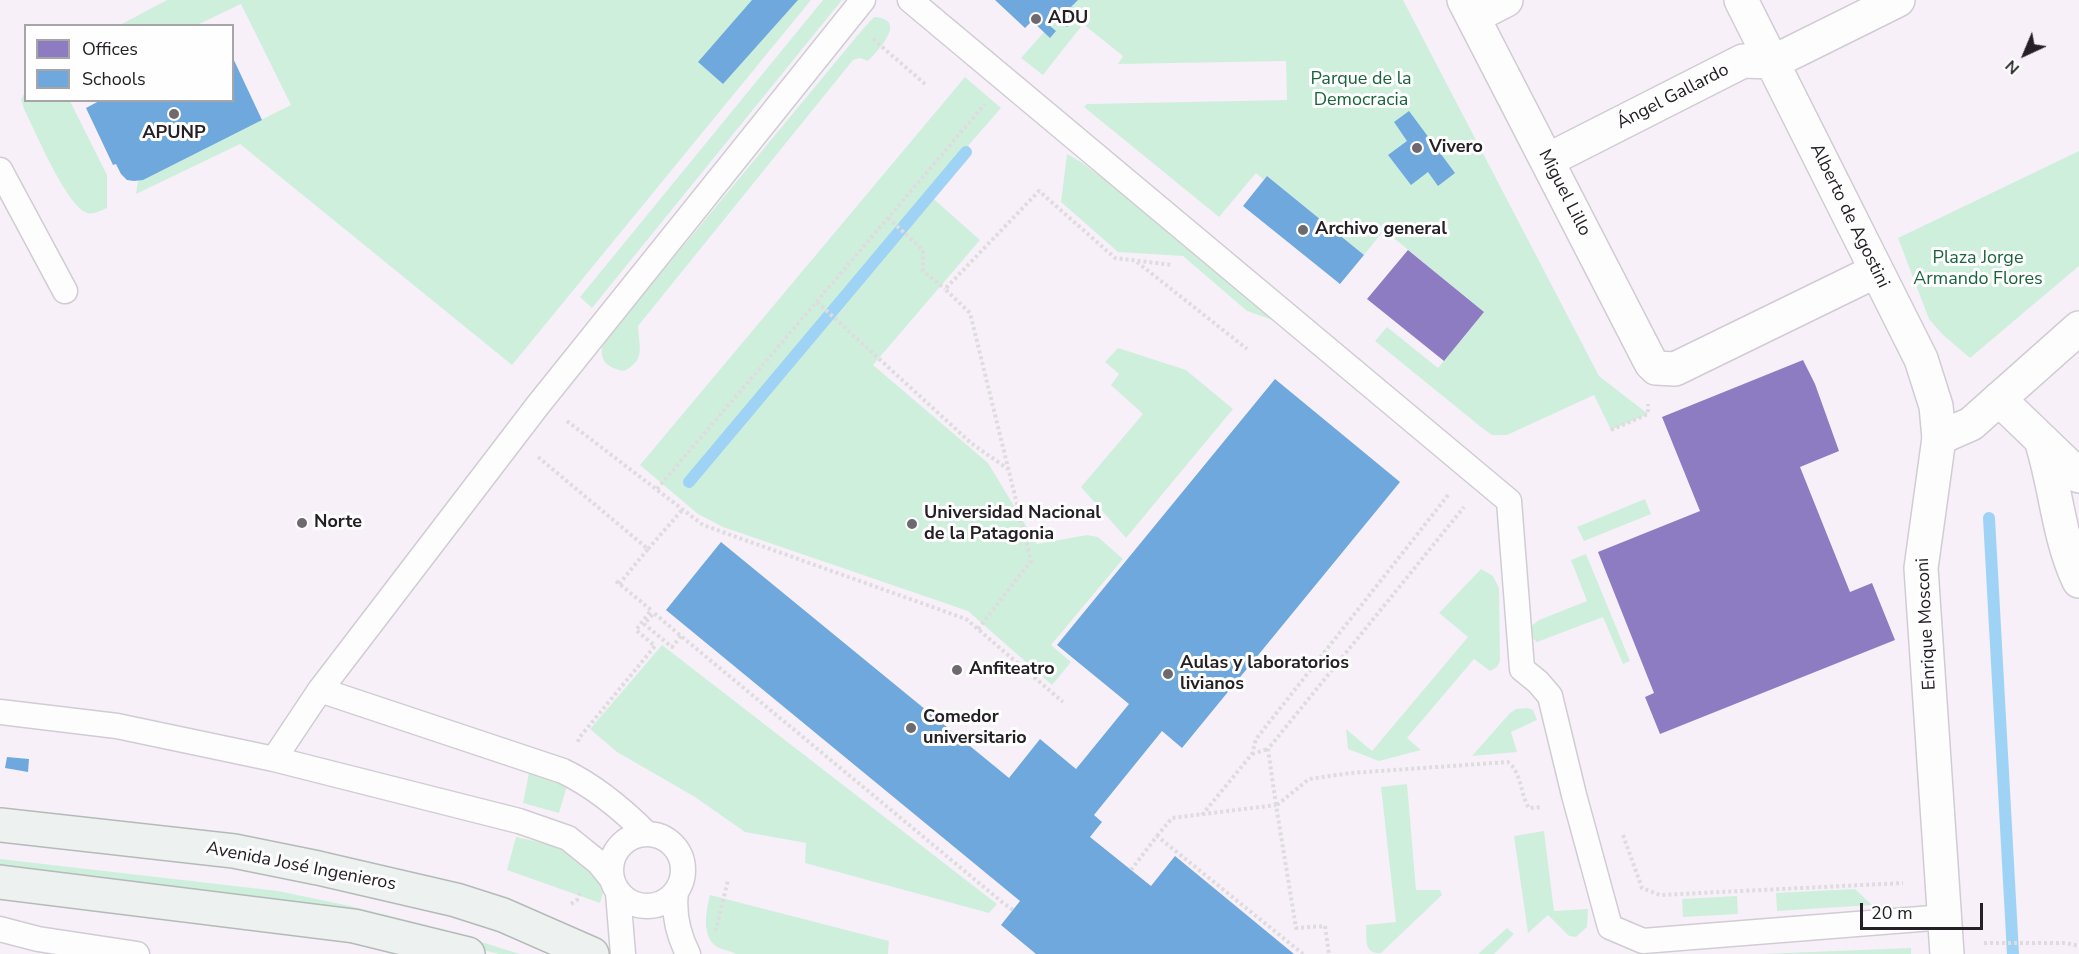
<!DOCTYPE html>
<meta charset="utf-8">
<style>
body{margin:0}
#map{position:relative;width:2079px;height:954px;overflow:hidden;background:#f7f0f9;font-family:"Nunito Sans",sans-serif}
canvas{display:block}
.legend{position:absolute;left:24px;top:24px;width:210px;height:78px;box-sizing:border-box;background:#fefefe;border:2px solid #a7a5a7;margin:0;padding:8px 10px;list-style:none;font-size:18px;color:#242025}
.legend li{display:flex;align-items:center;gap:12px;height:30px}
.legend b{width:30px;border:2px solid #a7a5a7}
.north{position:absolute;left:1995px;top:24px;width:60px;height:60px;-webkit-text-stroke:4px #fefefe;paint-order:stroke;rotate:224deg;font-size:16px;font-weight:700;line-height:24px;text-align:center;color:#242025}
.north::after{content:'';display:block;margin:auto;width:21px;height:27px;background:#242025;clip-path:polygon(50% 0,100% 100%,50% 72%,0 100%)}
.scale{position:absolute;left:1860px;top:903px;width:123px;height:27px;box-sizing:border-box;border:3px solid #242025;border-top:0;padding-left:8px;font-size:18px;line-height:21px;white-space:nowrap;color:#242025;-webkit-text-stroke:4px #fefefe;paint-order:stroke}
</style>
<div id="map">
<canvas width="2079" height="954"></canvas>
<ul class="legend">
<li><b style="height:16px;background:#8e7cc3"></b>Offices</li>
<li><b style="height:16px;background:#6fa8dc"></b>Schools</li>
</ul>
<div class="north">N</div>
<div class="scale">20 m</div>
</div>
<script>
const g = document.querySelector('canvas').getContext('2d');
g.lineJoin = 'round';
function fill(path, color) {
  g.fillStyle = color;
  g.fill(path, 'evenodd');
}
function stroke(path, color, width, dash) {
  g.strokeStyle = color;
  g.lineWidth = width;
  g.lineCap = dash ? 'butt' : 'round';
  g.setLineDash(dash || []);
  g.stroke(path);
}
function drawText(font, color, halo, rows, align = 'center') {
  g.font = font + ' "Nunito Sans",sans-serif';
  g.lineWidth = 6;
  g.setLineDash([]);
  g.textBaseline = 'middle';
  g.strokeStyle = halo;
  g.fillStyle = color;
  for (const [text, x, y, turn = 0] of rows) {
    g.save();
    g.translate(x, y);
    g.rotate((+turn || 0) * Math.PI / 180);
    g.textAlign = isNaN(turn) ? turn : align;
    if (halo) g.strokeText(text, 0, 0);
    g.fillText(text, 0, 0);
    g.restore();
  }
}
const green = new Path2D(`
 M 167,0 L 811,0 L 512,365 L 240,144 L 136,194 L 138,181 L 291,105 L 241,4 L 197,25 L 118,26 Z
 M 823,0 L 842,0 L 592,308 L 580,297 Z
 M 1078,0 L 1403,0 L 1599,376 L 1648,414 L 1611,430 L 1594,395 L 1507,435 L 1492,435 L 1481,427 L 1375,341 L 1387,327 L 1438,368 L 1484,312 L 1384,230 L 1364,255 L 1267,176 L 1264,180 L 1256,173 L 1219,217 L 1084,107 L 1087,104 L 1287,100 L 1286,61 L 1118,64 L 1123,56 L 1083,24 L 1043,75 L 1021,58 L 1044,32 L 1050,37 L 1050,26 L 1057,18 L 1067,27 L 1077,17 L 1069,9 Z
 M 874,17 C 909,19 878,51 868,61 L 860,58 L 853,60 L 638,326 C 639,347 646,360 624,371 C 608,368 598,361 603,343 L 862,30 Z
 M 965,77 L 1001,108 L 927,193 L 980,240 L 873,365 L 988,463 L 1037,544 L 1087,535 L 1098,537 L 1123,559 L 1051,645 L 1071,662 L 1052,685 L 968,611 L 723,527 L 698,514 L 640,465 Z
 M 25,92 L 26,100 L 70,101 L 107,175 L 107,208 C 100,211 92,216 85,212 C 65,202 35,131 24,109 L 21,99 Z
 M 2079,151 L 2079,266 L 1970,358 L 1942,334 L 1929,319 L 1898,238 Z
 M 1067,154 L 1081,162 L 1110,184 L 1273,320 L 1247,311 L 1183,256 L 1118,252 L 1061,202 Z
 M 1118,348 L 1186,370 L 1233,409 L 1126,538 L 1081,487 L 1143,414 L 1111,385 L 1119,374 L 1105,362 Z
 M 1645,499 L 1651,514 L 1584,541 L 1577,527 Z
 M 1586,554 L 1630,661 L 1623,664 L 1603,617 L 1537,642 L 1531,637 L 1531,626 L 1539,620 L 1587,601 L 1571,560 Z
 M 1481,569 L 1493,576 L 1499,588 L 1500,661 L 1497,667 L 1490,671 L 1474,659 L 1407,738 L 1421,750 L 1379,761 L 1348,749 L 1346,729 L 1372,751 L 1468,637 L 1439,613 Z
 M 662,645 L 997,904 L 989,913 L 805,863 L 806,843 L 745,832 L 695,797 L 617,752 L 590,729 Z
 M 1528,708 L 1533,710 L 1537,720 L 1511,732 L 1517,752 L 1472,756 L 1510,713 L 1516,709 Z
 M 530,768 L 569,779 L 559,813 L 523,803 Z
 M 1407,784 L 1416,890 L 1440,890 L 1442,895 L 1381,953 C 1363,954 1367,939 1366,925 L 1396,922 L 1381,787 Z
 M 1544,831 L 1554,911 L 1588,909 L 1587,927 L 1576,937 L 1569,936 L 1548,915 L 1528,933 L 1514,836 Z
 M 516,837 L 565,848 L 605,885 L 600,903 L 507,870 Z
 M 0,859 L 278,891 L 350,906 L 426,925 L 520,954 L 499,954 L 422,934 L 0,877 Z
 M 1855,889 L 1872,905 L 1777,911 L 1776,893 Z
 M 710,895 L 889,941 L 888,954 L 736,954 C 731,951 723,950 717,947 C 701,936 706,911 710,895 Z
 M 1737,896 L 1738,914 L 1683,917 L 1682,899 Z
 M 1507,928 L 1514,934 L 1494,954 L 1478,954 Z
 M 1911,948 L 1911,954 L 1760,954 Z`);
const offices = new Path2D(`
 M 1408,250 L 1484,312 L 1444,361 L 1367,299 Z
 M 1803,360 L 1815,384 L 1839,451 L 1800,467 L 1850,592 L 1872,583 L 1895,640 L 1660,734 L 1645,697 L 1654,693 L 1598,552 L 1700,511 L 1662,417 Z`);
const schools = new Path2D(`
 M 752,0 L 798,0 L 723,84 L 698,62 Z
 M 995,0 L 1078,0 L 1069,9 L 1077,17 L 1067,27 L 1057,18 L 1050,26 L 1056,31 L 1050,38 L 1032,21 L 1025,28 Z
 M 232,56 L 262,120 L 143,180 L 134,181 L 127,180 L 121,174 L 116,164 L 113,165 L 86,108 L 101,100 L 232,100 Z
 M 1409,111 L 1455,173 L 1438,186 L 1428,172 L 1411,185 L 1388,155 L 1407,141 L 1394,122 Z
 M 1267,176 L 1364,255 L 1340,284 L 1243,206 Z
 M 1275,379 L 1400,482 L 1182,748 L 1162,731 L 1094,815 L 1102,822 L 1090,837 L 1151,886 L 1175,856 L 1294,954 L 1036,954 L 1001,925 L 1020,901 L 666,610 L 721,542 L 1009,778 L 1040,739 L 1076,769 L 1129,704 L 1057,645 Z
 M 7,757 L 29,759 L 28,772 L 5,768 Z`);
const stream = new Path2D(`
 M 689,482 L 966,152
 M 1989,518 L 2013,954`);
const path = new Path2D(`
 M 873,39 L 925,84
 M 888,218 L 923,250 L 923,271 L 945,289
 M 1137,262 L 1247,349
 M 817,302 L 971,443 L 1008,469
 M 567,421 L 703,525 L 966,619 L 1063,702
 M 1611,430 L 1648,414 L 1648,404
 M 538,457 L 648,549 L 619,584
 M 657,489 L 985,104
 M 648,549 L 683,509
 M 616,581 L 651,610
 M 978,629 L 1031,561 L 970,313 L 945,289 L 1039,191 L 1115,258 L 1173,265
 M 681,636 L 672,647 L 644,624 L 654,613 L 681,636 L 1002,902 L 1013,910
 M 578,742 L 579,738 L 655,646 L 636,630 L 651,610
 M 1252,754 L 1268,749
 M 1276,805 L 1268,749 L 1464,507
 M 1277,805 L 1309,779 L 1351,773 L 1508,762 C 1522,773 1520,794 1529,808 L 1542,807
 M 1202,815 L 1252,754 L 1256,739 L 1449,494
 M 1623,835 L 1642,888 L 1660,895 L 1903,883
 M 1157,836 L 1172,818 L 1276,805 L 1296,928 L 1325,926 L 1329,954
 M 1131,870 L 1157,836 L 1303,954
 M 571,904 L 577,900 L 580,892
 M 714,930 L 716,929 L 728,880
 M 1984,943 L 2066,943 L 2079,946`);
const service = new Path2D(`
 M 910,0 L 1509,501 L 1522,669 L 1538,682 L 1550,696 L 1574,795 L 1610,927 L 1643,941 L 1945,917
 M 0,170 L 65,291
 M 320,690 L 563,771 C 594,786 621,808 646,833
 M 0,712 L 117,726 L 274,759 L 519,821 L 568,838 L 599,863 L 611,878
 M 274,759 L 320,690 L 538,405 L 863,0
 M611 870a36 36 0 1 1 72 0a36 36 0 1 1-72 0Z
 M 676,892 C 673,915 678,934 688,954
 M 618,893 L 623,954
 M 0,929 L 38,939 L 137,954`);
const minor = new Path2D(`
 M 1464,0 L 1651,363 L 1656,368 L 1675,369 L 1876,271
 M 1741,0 L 1921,359 L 1936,406 L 1939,438
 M 1473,17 L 1506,0
 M 1548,160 L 1743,61 L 1773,62 L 1898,0
 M 1999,399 L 2079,476
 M 2041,440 C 2056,486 2058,537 2079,581`);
const tertiary = new Path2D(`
 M 1947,954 L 1921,568 L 1939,438 L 1971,424 L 2079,328`);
const primary = new Path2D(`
 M 0,825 L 234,851 L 318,868 L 456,900 L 503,915 L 592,954
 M 0,882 L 354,926 L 468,954`);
const markers = [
 [1036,19,6,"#6e696f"],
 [174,114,6,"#6e696f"],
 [1417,148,6,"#6e696f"],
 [1303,230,6,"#6e696f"],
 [302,523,6,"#6e696f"],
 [912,524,6,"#6e696f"],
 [957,670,6,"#6e696f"],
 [1168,674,6,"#6e696f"],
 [911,728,6,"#6e696f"]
];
const poiNames = [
 ["ADU",1048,19],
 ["APUNP",174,134,"center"],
 ["Vivero",1429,148],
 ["Archivo general",1315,230],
 ["Universidad Nacional",924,514],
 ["de la Patagonia",924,535],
 ["Norte",314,523],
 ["Aulas y laboratorios",1180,664],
 ["livianos",1180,685],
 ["Anfiteatro",969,670],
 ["Comedor",923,718],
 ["universitario",923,739]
];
const parkNames = [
 ["Parque de la",1361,80],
 ["Democracia",1361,101],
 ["Plaza Jorge",1978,259],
 ["Armando Flores",1978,280]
];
const streetNames = [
 ["Ángel Gallardo",1673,97,-27],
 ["Miguel Lillo",1564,193,63],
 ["Alberto de Agostini",1849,216,64],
 ["Enrique Mosconi",1927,624,-93],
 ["Avenida José Ingenieros",301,867,11]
];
fill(green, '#cfefdd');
fill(offices, '#8e7cc3');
fill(schools, '#6fa8dc');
stroke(stream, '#9fd3f6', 12);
stroke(service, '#d1ccd3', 27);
stroke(minor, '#d1ccd3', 36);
stroke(tertiary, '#d1ccd3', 36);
stroke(primary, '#b4bab8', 36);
stroke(path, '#dedcde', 4, [3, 3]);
stroke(service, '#fefdfe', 24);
stroke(minor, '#fefdfe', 33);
stroke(tertiary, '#fefdfe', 33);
stroke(primary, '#edf2f0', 33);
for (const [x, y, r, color] of markers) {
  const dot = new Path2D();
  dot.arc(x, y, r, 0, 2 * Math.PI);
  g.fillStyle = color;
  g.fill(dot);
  stroke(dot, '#fefefe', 2);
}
drawText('bold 18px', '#242025', '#fefefe', poiNames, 'left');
drawText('18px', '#1a633d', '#fefefe', parkNames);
drawText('18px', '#242025', '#fefefe', streetNames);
</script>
